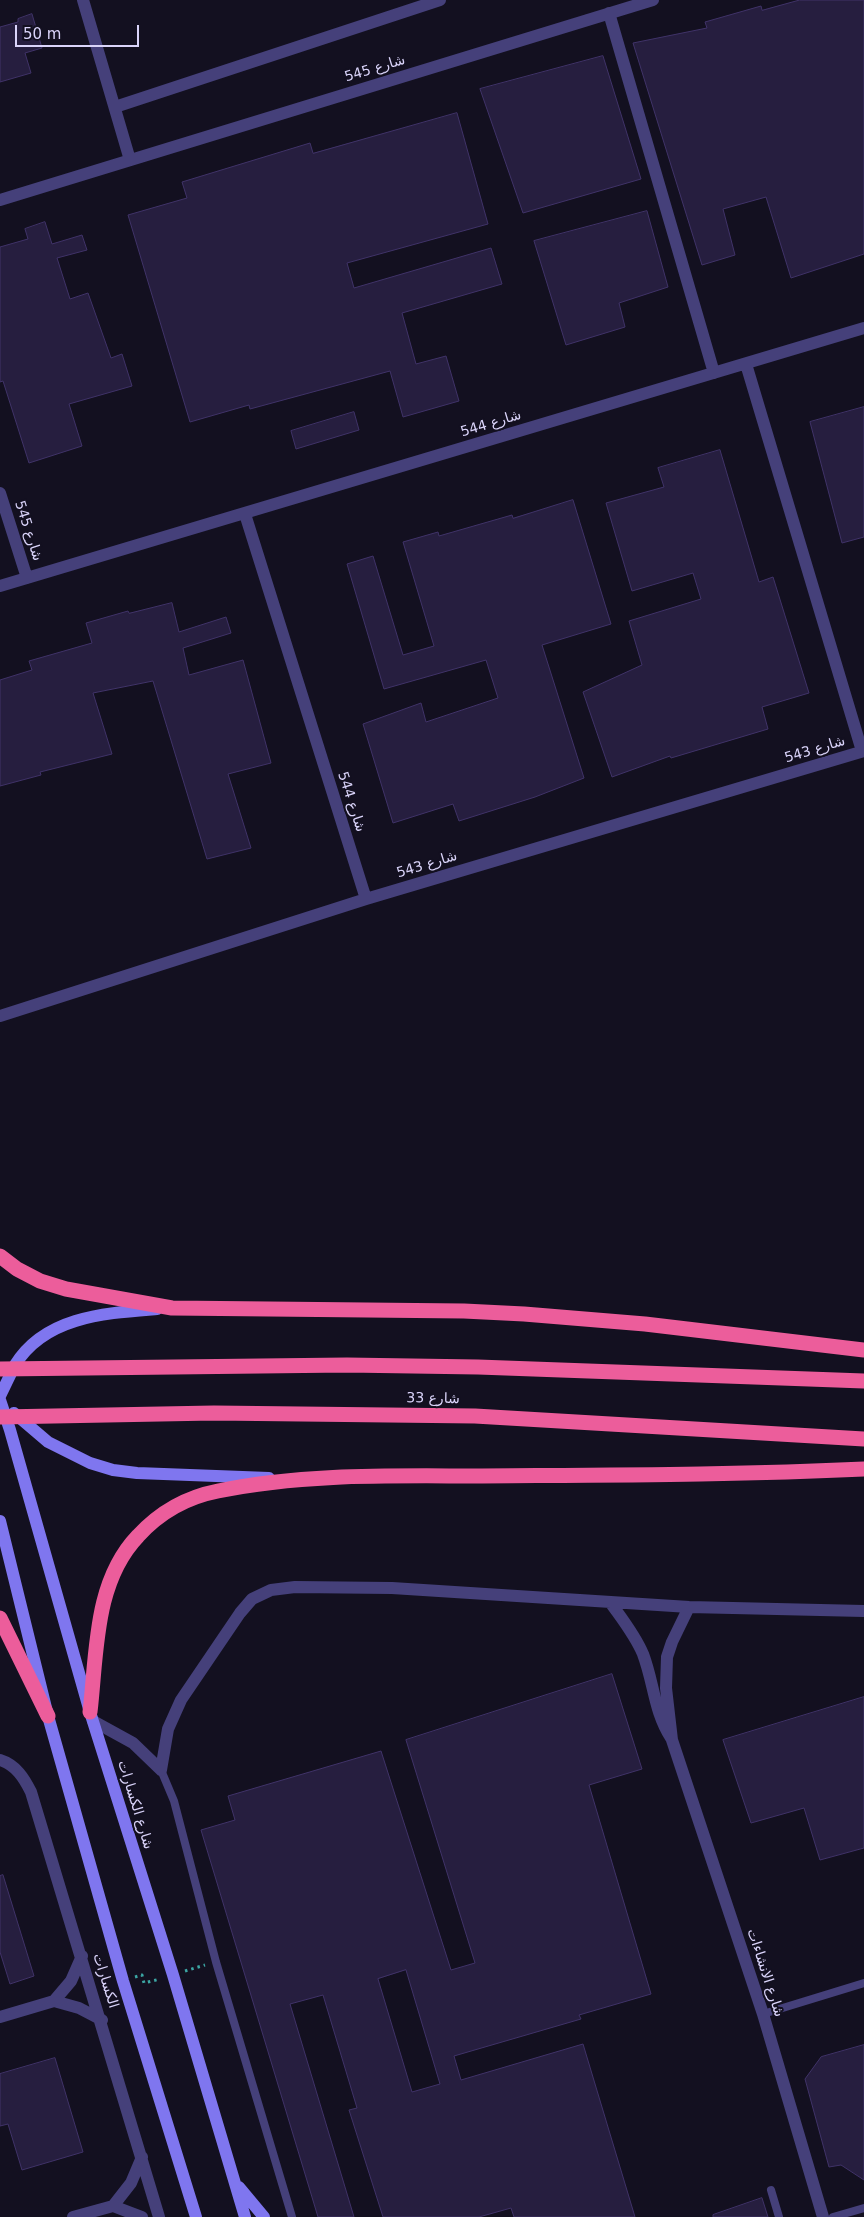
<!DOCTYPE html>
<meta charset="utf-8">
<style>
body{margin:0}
#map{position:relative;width:864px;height:2217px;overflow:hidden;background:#131020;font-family:"DejaVu Sans",sans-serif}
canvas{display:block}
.scale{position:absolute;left:15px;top:25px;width:124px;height:22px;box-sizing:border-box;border:2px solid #dad4fa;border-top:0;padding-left:6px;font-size:15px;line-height:18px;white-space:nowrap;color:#dad4fa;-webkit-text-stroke:4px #131020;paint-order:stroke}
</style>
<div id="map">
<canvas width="864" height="2217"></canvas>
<div class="scale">50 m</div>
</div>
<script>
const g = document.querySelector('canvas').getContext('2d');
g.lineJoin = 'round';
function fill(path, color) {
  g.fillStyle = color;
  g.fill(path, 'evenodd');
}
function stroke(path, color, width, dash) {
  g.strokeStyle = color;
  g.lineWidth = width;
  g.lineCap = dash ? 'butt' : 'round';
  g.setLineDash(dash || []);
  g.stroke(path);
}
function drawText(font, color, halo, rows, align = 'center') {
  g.font = font + ' "DejaVu Sans","Noto Naskh Arabic",sans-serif';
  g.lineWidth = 4;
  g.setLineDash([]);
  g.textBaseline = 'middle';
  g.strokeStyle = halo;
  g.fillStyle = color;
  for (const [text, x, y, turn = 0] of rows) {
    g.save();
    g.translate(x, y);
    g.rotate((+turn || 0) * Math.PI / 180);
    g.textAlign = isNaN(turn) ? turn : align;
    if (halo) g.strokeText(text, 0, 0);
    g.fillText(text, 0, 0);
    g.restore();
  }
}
const building = new Path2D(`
 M 800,0 L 864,0 L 864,254 L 791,278 L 766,197 L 723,209 L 735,255 L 702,265 L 633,43 L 707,28 L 705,22 L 761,6 L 762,10 Z
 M 32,14 L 42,48 L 25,53 L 31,73 L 0,82 L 0,27 L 18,22 L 18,19 Z
 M 603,56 L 641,179 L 523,213 L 480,89 Z
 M 457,113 L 488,224 L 347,263 L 354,288 L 491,248 L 502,284 L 402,313 L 416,364 L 446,356 L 459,401 L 403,417 L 390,371 L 250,409 L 249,405 L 190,422 L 128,215 L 187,198 L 182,182 L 310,143 L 313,153 Z
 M 647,211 L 668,287 L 619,303 L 625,327 L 566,345 L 534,241 Z
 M 45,222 L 52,244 L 82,235 L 87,250 L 57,258 L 70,299 L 88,293 L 111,358 L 122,354 L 132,386 L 69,404 L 82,446 L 29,463 L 3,381 L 0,382 L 0,247 L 28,239 L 25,229 Z
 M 864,407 L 864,537 L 842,543 L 810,422 Z
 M 354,412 L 359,430 L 296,449 L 291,431 Z
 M 720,450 L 759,582 L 773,577 L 809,693 L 762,707 L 768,729 L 671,758 L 670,756 L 612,777 L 583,692 L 642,665 L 629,621 L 701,599 L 693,573 L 632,591 L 606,503 L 664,487 L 658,468 Z
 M 573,500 L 611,624 L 542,645 L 584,778 L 535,797 L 459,821 L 453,804 L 393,823 L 363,724 L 421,703 L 426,722 L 498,698 L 486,660 L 384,689 L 347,564 L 373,556 L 403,655 L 434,646 L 403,542 L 438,532 L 439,536 L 512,515 L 513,518 Z
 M 172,603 L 179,632 L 226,617 L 231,633 L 183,648 L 189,675 L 243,660 L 271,763 L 228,774 L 251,848 L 207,859 L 153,681 L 93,693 L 112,754 L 40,772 L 41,775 L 0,786 L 0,680 L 32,670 L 29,661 L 92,643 L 86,623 L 128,611 L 129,613 Z
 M 612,1674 L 642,1769 L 589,1785 L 651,1994 L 579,2015 L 581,2019 L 454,2056 L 461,2080 L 583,2044 L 635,2217 L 514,2217 L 511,2208 L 479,2217 L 383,2217 L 349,2110 L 357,2108 L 323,1995 L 290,2004 L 354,2217 L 318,2217 L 201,1830 L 235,1820 L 228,1796 L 381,1751 L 451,1970 L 475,1963 L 406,1740 ZM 406,1970 L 440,2084 L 412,2092 L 378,1979 Z
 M 864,1697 L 864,1848 L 820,1860 L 804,1808 L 751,1823 L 723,1740 Z
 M 3,1875 L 34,1976 L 10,1984 L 0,1952 L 0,1876 Z
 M 864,2045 L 864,2180 L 841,2165 L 829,2167 L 805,2079 L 821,2057 Z
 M 55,2058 L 83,2152 L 22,2170 L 8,2124 L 0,2126 L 0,2074 Z
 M 762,2198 L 768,2217 L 713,2217 L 713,2215 Z`);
const path = new Path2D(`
 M 185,1971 L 205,1965
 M 135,1977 L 142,1975 L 144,1983 L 160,1979`);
const lane = new Path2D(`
 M 161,1770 L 174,1801 L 216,1962 L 292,2217
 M 763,2014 L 864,1983
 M 771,2190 L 779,2217
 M 833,2217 L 864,2208`);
const street = new Path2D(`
 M 83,0 L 130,160
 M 609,13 L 714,373
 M 115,107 L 440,0
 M 0,200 L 653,0
 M 746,364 L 862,751
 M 0,493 L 27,578
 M 245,514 L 366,899
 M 0,586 L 864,328
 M 0,1016 L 366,899 L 864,751
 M 610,1602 C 622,1619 635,1635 643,1654 C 654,1683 654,1712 671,1738
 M 689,1607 L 672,1642 L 667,1657 L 666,1688 L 672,1740 L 763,2014 L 823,2217
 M 93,1721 L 133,1743 L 161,1770
 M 0,1760 C 16,1765 24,1778 31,1792 L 159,2217
 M 161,1770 L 168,1729 L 181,1700 L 240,1613 L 252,1599 L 271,1590 L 295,1587 L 392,1588 L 689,1607 L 864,1611
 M 54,2001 L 71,1981 L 82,1956
 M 0,2017 L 54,2001 L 79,2008 L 102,2020
 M 113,2206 L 142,2217
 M 73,2217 L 113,2206 L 131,2183 L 142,2157`);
const secondary = new Path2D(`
 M 0,1396 C 5,1386 10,1375 15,1365 C 45,1316 106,1313 157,1309
 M 0,1400 L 10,1430 L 90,1712 L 173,1975 L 245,2217
 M 14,1413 L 48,1442 L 90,1463 L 113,1470 L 137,1473 L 269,1478
 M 0,1521 L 48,1716 L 123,1981 L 196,2217
 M 239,2187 L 264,2217`);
const highway = new Path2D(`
 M 0,1256 L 17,1269 L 40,1281 L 66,1289 L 172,1308 L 464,1311 L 524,1314 L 645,1324 L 864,1350
 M 0,1369 L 347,1365 L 478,1367 L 864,1381
 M 0,1417 L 214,1413 L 475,1416 L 864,1439
 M 0,1618 L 48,1716
 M 90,1712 C 97,1652 94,1582 138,1536 C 159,1513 187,1497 218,1491 C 304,1473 395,1476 482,1476 C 610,1475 737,1475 864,1469`);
const streetNames = [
 ["شارع 545",375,69,-17],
 ["شارع 544",491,424,-17],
 ["شارع 545",28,531,72],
 ["شارع 543",815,750,-17],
 ["شارع 544",351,802,72],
 ["شارع 543",427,865,-17],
 ["شارع 33",433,1399,1],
 ["شارع الكسارات",135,1805,73],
 ["شارع الانشاءات",765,1973,72],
 ["الكسارات",105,1981,73]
];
fill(building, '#261e3f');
stroke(building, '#403368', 1);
stroke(path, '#3ca6a4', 3, [2.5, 4]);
stroke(lane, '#45407a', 8);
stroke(street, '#45407a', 12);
stroke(secondary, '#7f76ef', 12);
stroke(highway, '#ec5d9b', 15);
drawText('14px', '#dad4fa', '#131020', streetNames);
</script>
